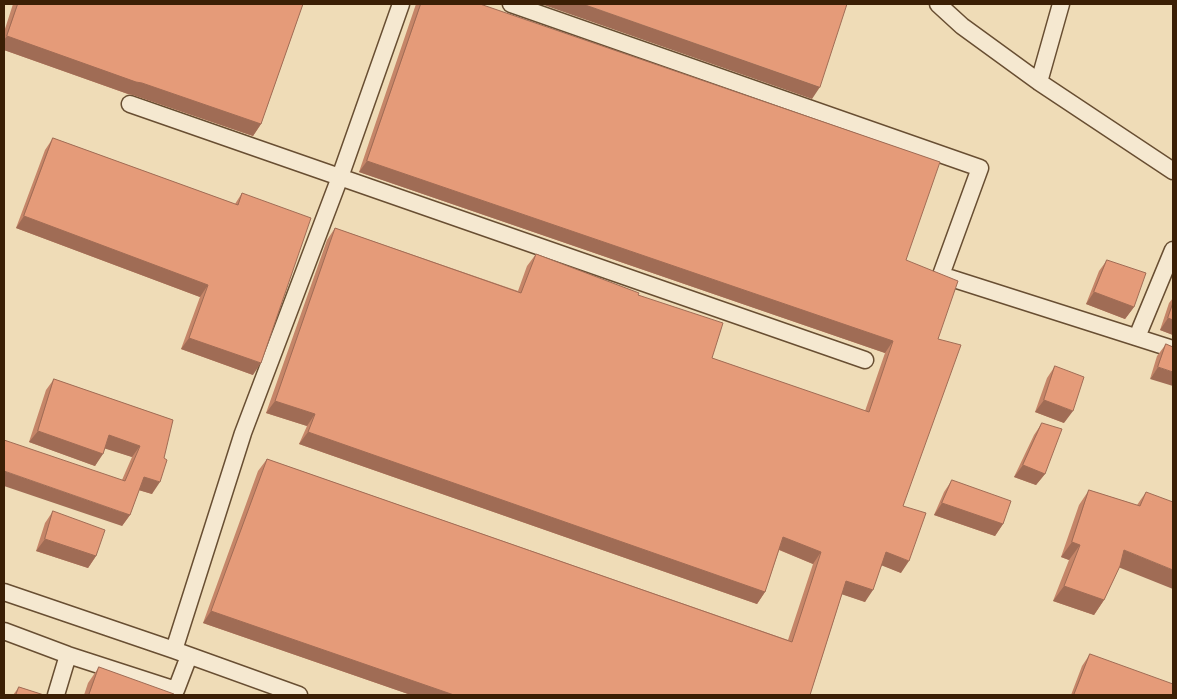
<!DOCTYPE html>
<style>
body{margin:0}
#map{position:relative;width:1177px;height:699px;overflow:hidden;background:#efdcb7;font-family:"IM FELL DW Pica",serif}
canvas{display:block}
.frame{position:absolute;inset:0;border:5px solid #3b1f05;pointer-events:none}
</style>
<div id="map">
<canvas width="1177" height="699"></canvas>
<div class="frame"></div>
</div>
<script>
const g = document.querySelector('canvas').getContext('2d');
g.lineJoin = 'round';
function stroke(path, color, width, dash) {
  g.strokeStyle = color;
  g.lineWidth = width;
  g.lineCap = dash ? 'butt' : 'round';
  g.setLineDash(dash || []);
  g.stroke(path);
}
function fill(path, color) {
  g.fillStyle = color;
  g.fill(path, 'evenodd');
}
const minor = new Path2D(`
 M 511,4 L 980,168 L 941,275 L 1173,349
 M 938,4 L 962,26 L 1039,82 L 1173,171
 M 1039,82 L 1061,4
 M 130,104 L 865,360
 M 1137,337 L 1173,250
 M 4,592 L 174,650 L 299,695
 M 4,631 L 68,655 L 176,690 L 189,656
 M 174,650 L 243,433 L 340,177 L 401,4
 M 56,695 L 68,655`);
const wall = new Path2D(`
 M 13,4 L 303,4 L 261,124 L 253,136 L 133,95 L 128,94 L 4,50 L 4,32 Z
 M 416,4 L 480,4 L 906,260 L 938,339 L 903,506 L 901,573 L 882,565 L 865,602 L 842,594 L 810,695 L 411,695 L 203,623 L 258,471 L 267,459 L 788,640 L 813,564 L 779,550 L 765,592 L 757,604 L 299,444 L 307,426 L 266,413 L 327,240 L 335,228 L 518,291 L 527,266 L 536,254 L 638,295 L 712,358 L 865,411 L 885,353 L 359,172 Z
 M 53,138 L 235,204 L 242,193 L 253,375 L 181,349 L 200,297 L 16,228 L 45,150 Z
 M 1107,260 L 1134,307 L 1125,319 L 1086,304 L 1099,271 Z
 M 1173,298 L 1173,335 L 1160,330 L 1169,303 Z
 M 1166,344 L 1173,347 L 1150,379 L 1157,356 Z
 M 1055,366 L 1064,423 L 1035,412 L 1047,378 Z
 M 54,379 L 173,420 L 152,494 L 139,490 L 130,515 L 122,526 L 122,480 L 132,457 L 105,448 L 95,466 L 29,442 L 46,390 Z
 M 1042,423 L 1045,474 L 1036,485 L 1014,477 L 1034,435 Z
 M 952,480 L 1003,524 L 995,536 L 934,515 L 944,492 Z
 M 1089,490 L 1137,505 L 1146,492 L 1119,568 L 1104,600 L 1094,615 L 1053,601 L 1069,560 L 1061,557 L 1079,505 Z
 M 53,511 L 96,556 L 88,568 L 36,551 L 45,523 Z
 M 1090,654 L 1173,695 L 1071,695 L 1082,666 Z
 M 99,667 L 173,695 L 84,695 L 88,683 Z
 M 19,687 L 44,695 L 13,695 Z`);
const shadedWall = new Path2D(`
 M 541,4 L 583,4 L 820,87 L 812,99 Z
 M 7,36 L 142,83 L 261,124 L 253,136 L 133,95 L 128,94 L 4,50 L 4,40 Z
 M 367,161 L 893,341 L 885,353 L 359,172 Z
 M 24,216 L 208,285 L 200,297 L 16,228 Z
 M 1094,292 L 1134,307 L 1125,319 L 1086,304 Z
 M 1168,318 L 1173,320 L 1173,335 L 1160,330 Z
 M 189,338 L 261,363 L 253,375 L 181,349 Z
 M 1158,367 L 1173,372 L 1173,386 L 1150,379 Z
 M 1044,400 L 1073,411 L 1064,423 L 1035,412 Z
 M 275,401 L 315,414 L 307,426 L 266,413 Z
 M 38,431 L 103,454 L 95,466 L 29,442 Z
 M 308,432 L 765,592 L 757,604 L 299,444 Z
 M 109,435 L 140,446 L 132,457 L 100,447 Z
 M 1023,465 L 1045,474 L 1036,485 L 1014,477 Z
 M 4,471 L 130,515 L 122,526 L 4,486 Z
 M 144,477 L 160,482 L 152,494 L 135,489 Z
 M 942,503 L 1003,524 L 995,536 L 934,515 Z
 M 783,537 L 821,552 L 813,564 L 775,548 Z
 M 45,539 L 96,556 L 88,568 L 36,551 Z
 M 1072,542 L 1080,545 L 1069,560 L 1061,557 Z
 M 1124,550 L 1173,570 L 1173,589 L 1113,565 Z
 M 886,552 L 909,561 L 901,573 L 878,564 Z
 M 846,581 L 873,590 L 865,602 L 838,593 Z
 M 1064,586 L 1104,600 L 1094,615 L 1053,601 Z
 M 211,611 L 454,695 L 411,695 L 203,623 Z`);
const building = new Path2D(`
 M 18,4 L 303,4 L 261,124 L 142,83 L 136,82 L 7,36 Z
 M 421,4 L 480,4 L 940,162 L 906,260 L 958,281 L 938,339 L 961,345 L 903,506 L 926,513 L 909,561 L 886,552 L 873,590 L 846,581 L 810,695 L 454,695 L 211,611 L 267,459 L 792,642 L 821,552 L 783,537 L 765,592 L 308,432 L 315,414 L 275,401 L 335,228 L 521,293 L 536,254 L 639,293 L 638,295 L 723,323 L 712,358 L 869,412 L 893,341 L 367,161 Z
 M 583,4 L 847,4 L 820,87 Z
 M 53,138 L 238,205 L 242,193 L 311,218 L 261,363 L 189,338 L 208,285 L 24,216 Z
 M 1107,260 L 1146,273 L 1134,307 L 1094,292 Z
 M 1173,303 L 1173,320 L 1168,318 Z
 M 1166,344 L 1173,347 L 1173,372 L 1158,367 Z
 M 1055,366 L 1084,377 L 1073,411 L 1044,400 Z
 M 54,379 L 173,420 L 164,458 L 167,460 L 160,482 L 144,477 L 130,515 L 4,471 L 4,440 L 125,481 L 140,446 L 109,435 L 103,454 L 38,431 Z
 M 1042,423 L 1062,429 L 1045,474 L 1023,465 Z
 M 952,480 L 1011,501 L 1003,524 L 942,503 Z
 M 1089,490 L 1140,506 L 1146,492 L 1173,502 L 1173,570 L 1124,550 L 1120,566 L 1104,600 L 1064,586 L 1080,545 L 1072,542 Z
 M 53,511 L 105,530 L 96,556 L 45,539 Z
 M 1090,654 L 1173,684 L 1173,695 L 1074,695 Z
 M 99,667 L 174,694 L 173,695 L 89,695 Z
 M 19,687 L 44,695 L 16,695 Z`);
stroke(minor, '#684e32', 19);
stroke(minor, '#f5e8d0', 16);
fill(wall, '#c58568');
fill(shadedWall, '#a06c55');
fill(building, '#e59b79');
stroke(building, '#a06c55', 1);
</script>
